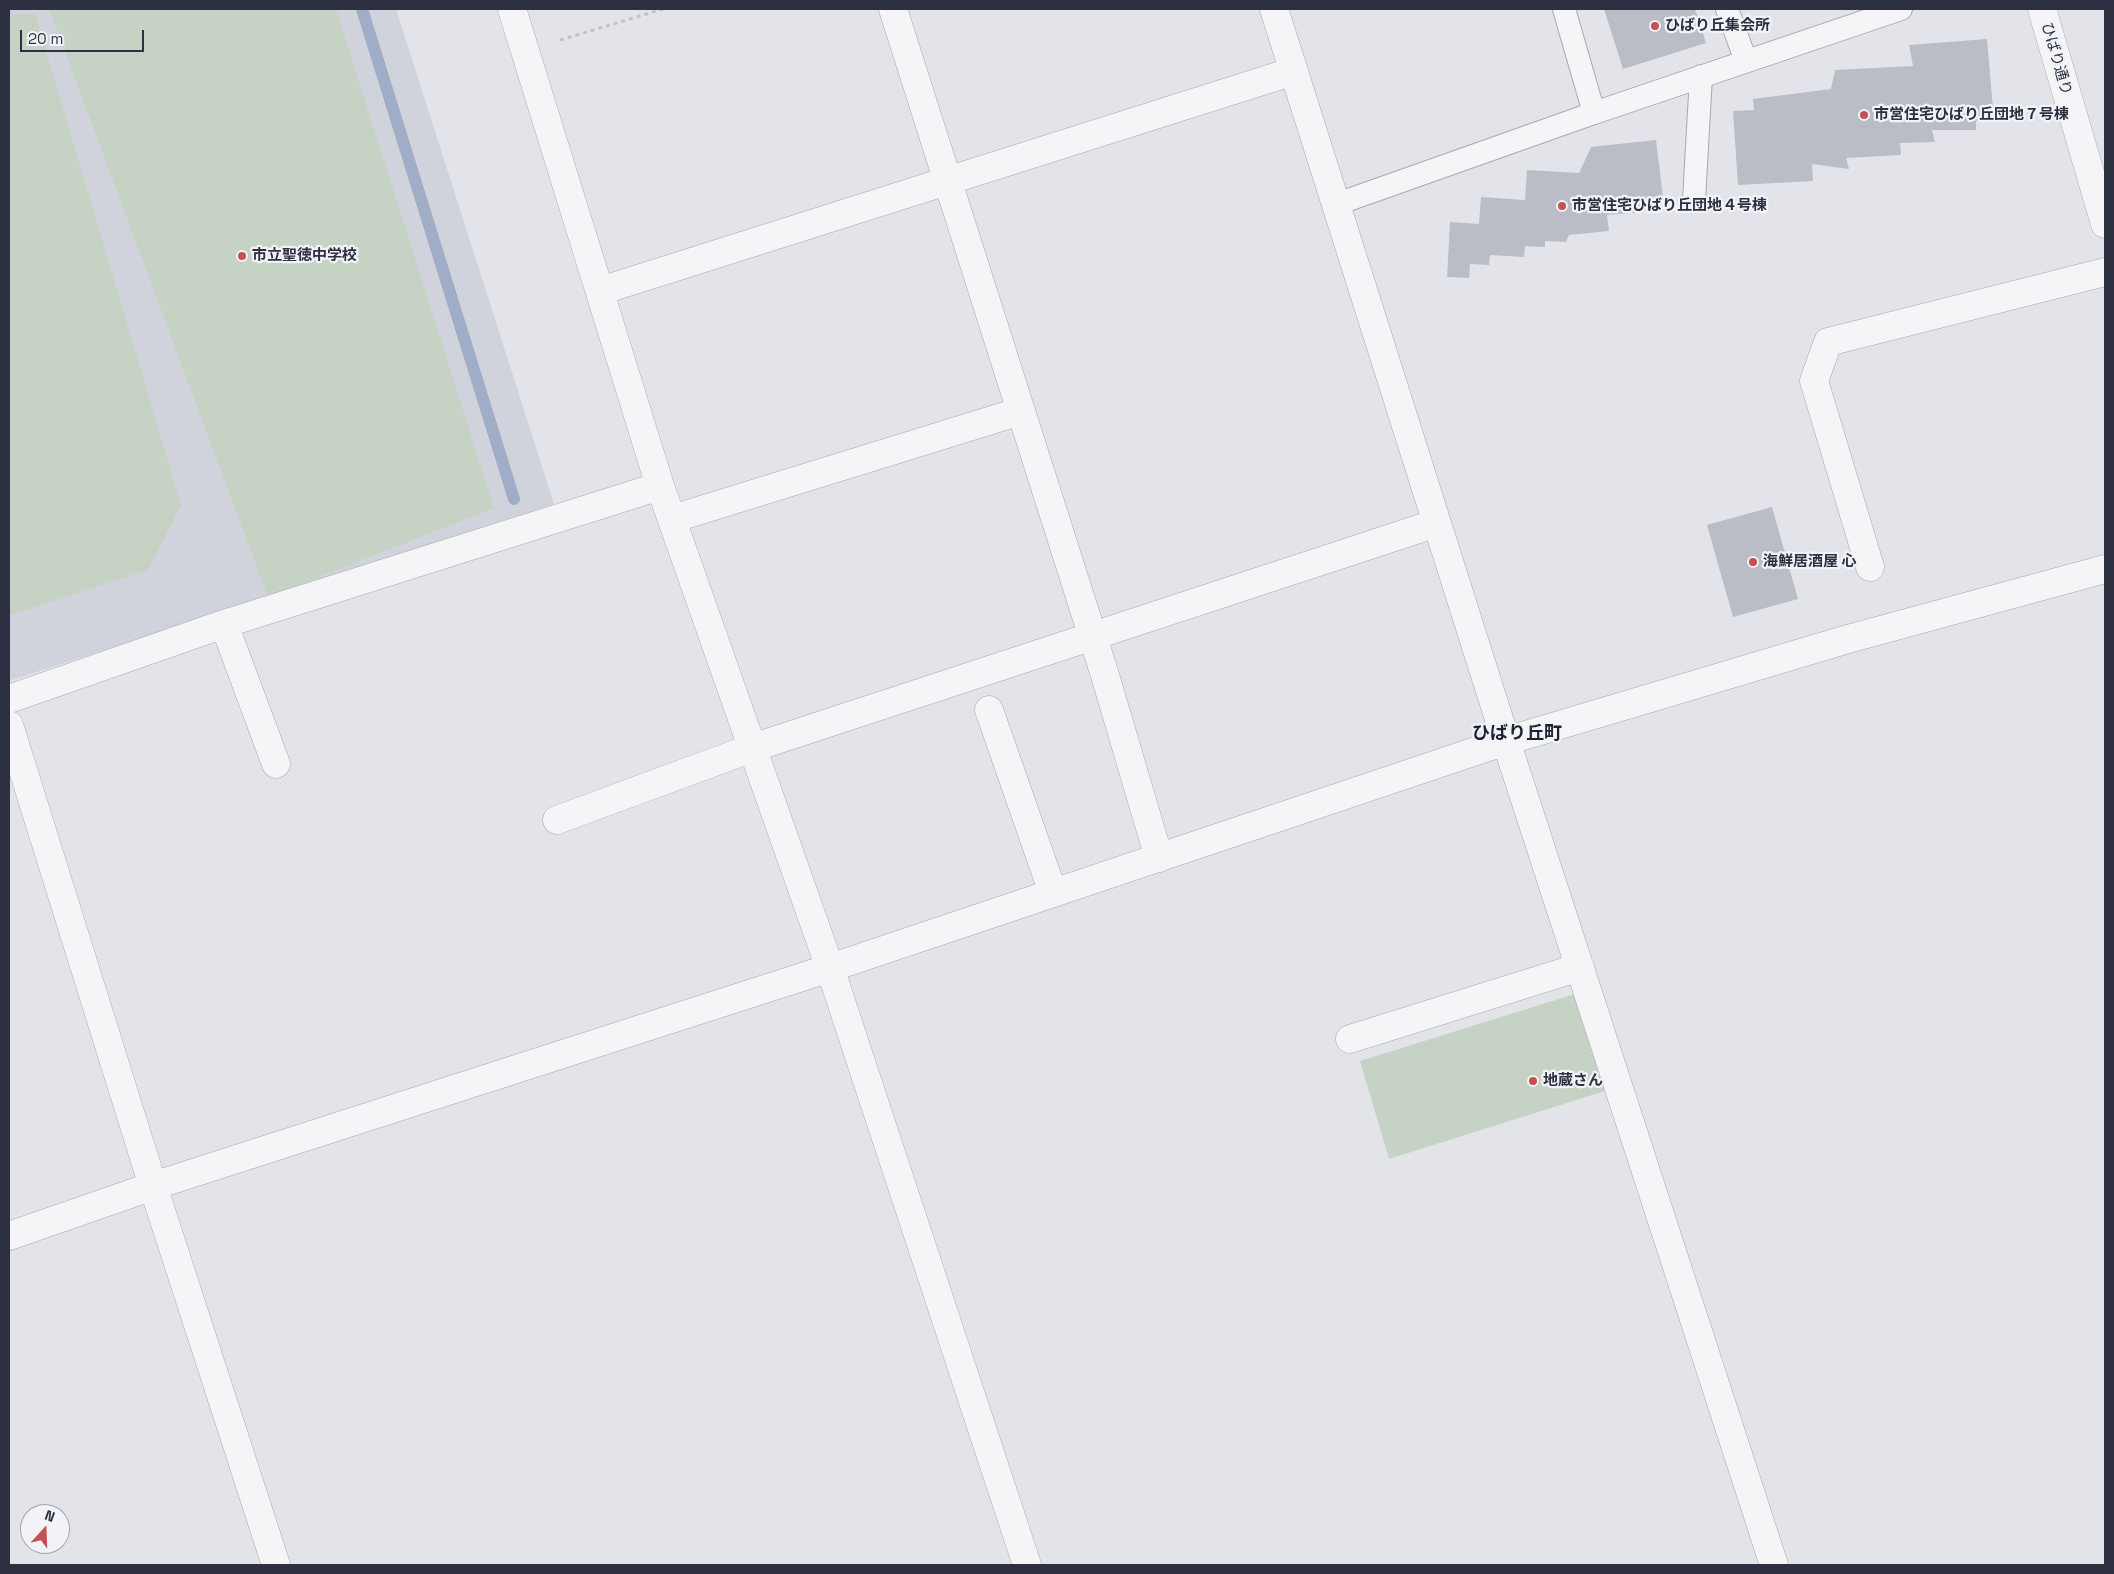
<!DOCTYPE html>
<meta charset="utf-8">
<style>
body{margin:0}
#map{position:relative;width:2114px;height:1574px;overflow:hidden;background:#e2e4e9;font-family:"Space Grotesk",sans-serif}
canvas{display:block}
.frame{position:absolute;inset:0;border:10px solid #2c3040;pointer-events:none}
.north{position:absolute;left:20px;top:1504px;width:50px;height:50px;box-sizing:border-box;background:#f2f3f7;border:1px solid #a3a5ae;border-radius:50%;rotate:20deg;font-size:14px;font-weight:700;line-height:20px;text-align:center;color:#2c3040}
.north::after{content:'';display:block;margin:auto;width:18px;height:22px;background:#c45253;clip-path:polygon(50% 0,100% 100%,50% 72%,0 100%)}
.scale{position:absolute;left:20px;top:30px;width:124px;height:22px;box-sizing:border-box;border:2px solid #2c3040;border-top:0;padding-left:6px;font-size:15px;line-height:18px;white-space:nowrap;color:#2c3040;-webkit-text-stroke:4px #f2f3f7;paint-order:stroke}
</style>
<div id="map">
<canvas width="2114" height="1574"></canvas>
<div class="frame"></div>
<div class="north">N</div>
<div class="scale">20 m</div>
</div>
<script>
const g = document.querySelector('canvas').getContext('2d');
g.lineJoin = 'round';
function fill(path, color) {
  g.fillStyle = color;
  g.fill(path, 'evenodd');
}
function stroke(path, color, width, dash) {
  g.strokeStyle = color;
  g.lineWidth = width;
  g.lineCap = dash ? 'butt' : 'round';
  g.setLineDash(dash || []);
  g.stroke(path);
}
function drawText(font, color, halo, rows, align = 'center') {
  g.font = font + ' "Space Grotesk","Noto Sans JP",sans-serif';
  g.lineWidth = 4.5;
  g.setLineDash([]);
  g.textBaseline = 'middle';
  g.strokeStyle = halo;
  g.fillStyle = color;
  for (const [text, x, y, turn = 0] of rows) {
    g.save();
    g.translate(x, y);
    g.rotate((+turn || 0) * Math.PI / 180);
    g.textAlign = isNaN(turn) ? turn : align;
    if (halo) g.strokeText(text, 0, 0);
    g.fillText(text, 0, 0);
    g.restore();
  }
}
const built = new Path2D(`
 M 9,9 L 396,9 L 554,504 L 9,681 Z`);
const green = new Path2D(`
 M 49,9 L 336,9 L 494,508 L 268,597 Z
 M 9,14 L 35,14 L 181,505 L 148,570 L 9,616 Z
 M 1578,993 L 1608,1090 L 1389,1159 L 1360,1061 Z`);
const stream = new Path2D(`
 M 362,9 L 514,499`);
const building = new Path2D(`
 M 1604,9 L 1695,9 L 1706,43 L 1623,69 Z
 M 1987,39 L 1994,120 L 1976,121 L 1976,130 L 1932,130 L 1935,142 L 1900,143 L 1901,155 L 1846,158 L 1849,169 L 1812,164 L 1813,181 L 1738,185 L 1733,111 L 1754,110 L 1753,99 L 1831,89 L 1835,70 L 1913,66 L 1909,45 Z
 M 1656,140 L 1663,197 L 1642,198 L 1643,212 L 1607,215 L 1609,231 L 1569,235 L 1566,242 L 1545,241 L 1545,247 L 1525,246 L 1524,257 L 1490,255 L 1489,265 L 1470,264 L 1469,278 L 1447,277 L 1450,222 L 1479,224 L 1481,197 L 1525,200 L 1527,170 L 1579,173 L 1591,147 Z
 M 1772,507 L 1798,599 L 1733,617 L 1707,525 Z`);
const path = new Path2D(`
 M 560,40 L 663,9`);
const service = new Path2D(`
 M 1727,9 L 1746,61
 M 1594,113 L 1901,9
 M 1694,200 L 1701,76
 M 1337,204 L 1594,113 L 1564,9`);
const minor = new Path2D(`
 M 512,9 L 660,486 L 830,968 L 1027,1565
 M 893,9 L 1104,672 L 1159,858
 M 1274,9 L 1506,741 L 1774,1565
 M 600,291 L 1294,71
 M 672,519 L 1021,411
 M 1870,567 L 1814,381 L 1828,342 L 2105,272
 M 224,624 L 276,764
 M 9,699 L 224,624 L 660,486
 M 989,710 L 1053,893
 M 9,725 L 153,1186 L 276,1565
 M 557,820 L 752,748 L 1437,523
 M 1350,1039 L 1580,967
 M 9,1236 L 153,1186 L 830,968 L 1506,741 L 1848,639 L 2105,569`);
const tertiary = new Path2D(`
 M 2042,9 L 2105,224`);
const markers = [
 [1655,26,5,"#c45253"],
 [1864,115,5,"#c45253"],
 [1562,206,5,"#c45253"],
 [242,256,5,"#c45253"],
 [1753,562,5,"#c45253"],
 [1533,1081,5,"#c45253"]
];
const poiNames = [
 ["ひばり丘集会所",1665,26],
 ["市営住宅ひばり丘団地７号棟",1874,115],
 ["市営住宅ひばり丘団地４号棟",1572,206],
 ["市立聖徳中学校",252,256],
 ["海鮮居酒屋 心",1763,562],
 ["地蔵さん",1543,1081]
];
const streetNames = [
 ["ひばり通り",2056,59,74]
];
const quarterNames = [
 ["ひばり丘町",1517,734]
];
fill(built, '#d0d3db');
fill(green, '#c6d3c4');
stroke(stream, '#a0adc6', 12);
fill(building, '#babdc6');
stroke(service, '#a8aab3', 24);
stroke(minor, '#a8aab3', 29);
stroke(tertiary, '#a8aab3', 29);
stroke(path, '#c1c2c8', 3, [4, 4]);
stroke(service, '#f5f5f8', 22);
stroke(minor, '#f5f5f8', 28);
stroke(tertiary, '#f5f5f8', 28);
for (const [x, y, r, color] of markers) {
  const dot = new Path2D();
  dot.arc(x, y, r, 0, 2 * Math.PI);
  g.fillStyle = color;
  g.fill(dot);
  stroke(dot, '#f2f3f7', 2);
}
drawText('bold 15px', '#2c3040', '#f2f3f7', poiNames, 'left');
drawText('15px', '#2c3040', '#f2f3f7', streetNames);
drawText('bold 18px', '#1e2131', '#f2f3f7', quarterNames);
</script>
